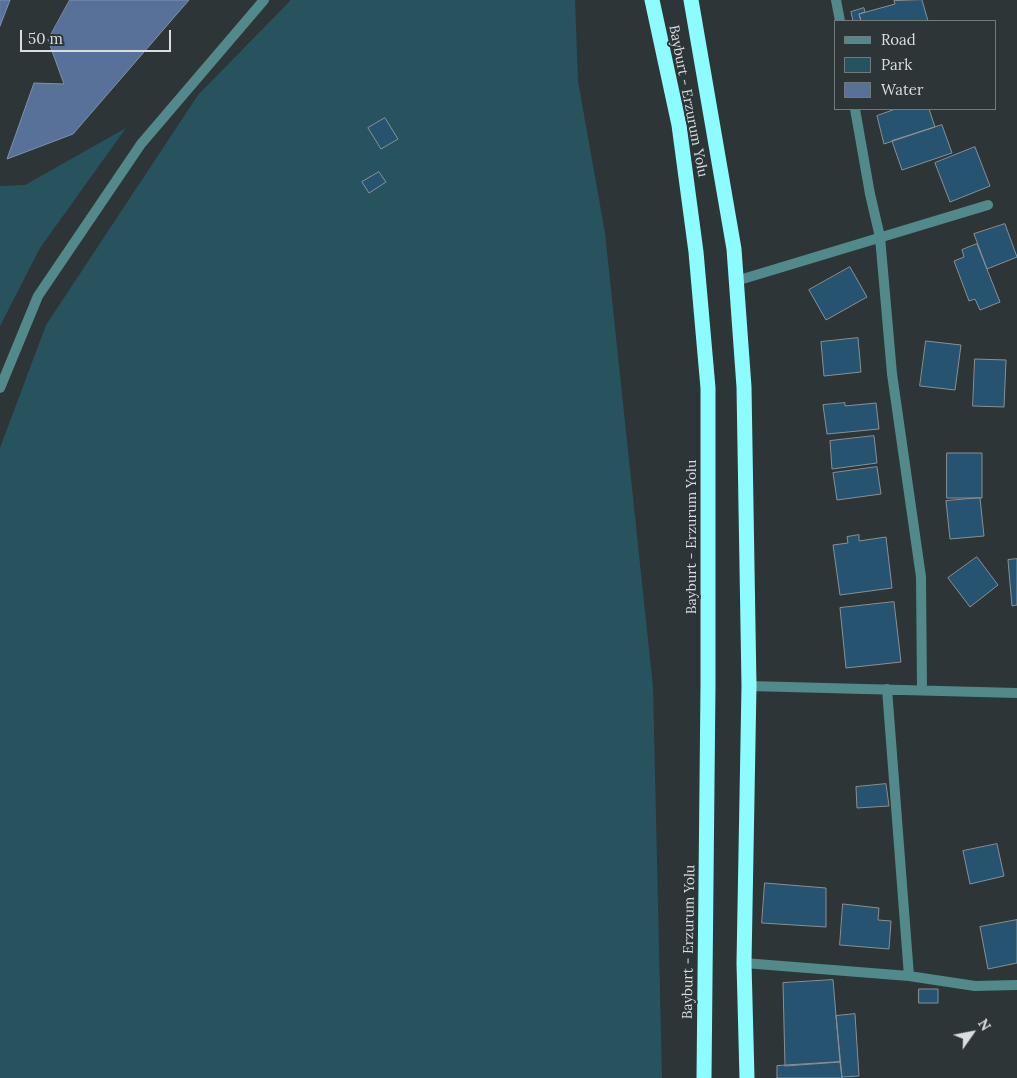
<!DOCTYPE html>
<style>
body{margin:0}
#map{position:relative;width:1017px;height:1078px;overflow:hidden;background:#2d3537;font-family:Lora,serif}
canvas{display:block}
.legend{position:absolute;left:834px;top:20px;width:162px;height:90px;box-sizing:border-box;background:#2d3537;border:1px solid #72797b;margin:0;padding:6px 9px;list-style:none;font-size:15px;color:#dadee0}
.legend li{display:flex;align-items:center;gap:10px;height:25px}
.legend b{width:25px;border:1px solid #72797b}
.north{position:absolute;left:947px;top:1008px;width:50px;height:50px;-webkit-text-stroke:4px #2d3537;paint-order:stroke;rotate:57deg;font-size:14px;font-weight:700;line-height:20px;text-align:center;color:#dadee0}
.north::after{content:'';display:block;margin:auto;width:18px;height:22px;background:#dadee0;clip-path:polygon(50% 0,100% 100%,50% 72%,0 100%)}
.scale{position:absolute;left:20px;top:30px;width:151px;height:22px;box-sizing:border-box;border:2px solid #dadee0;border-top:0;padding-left:6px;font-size:15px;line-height:18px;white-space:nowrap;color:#dadee0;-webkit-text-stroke:4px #2d3537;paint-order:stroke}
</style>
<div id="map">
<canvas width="1017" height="1078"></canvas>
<ul class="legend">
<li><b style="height:6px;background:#52898a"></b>Road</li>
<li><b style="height:14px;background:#27535f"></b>Park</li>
<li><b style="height:14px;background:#587198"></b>Water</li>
</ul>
<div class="north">N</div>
<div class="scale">50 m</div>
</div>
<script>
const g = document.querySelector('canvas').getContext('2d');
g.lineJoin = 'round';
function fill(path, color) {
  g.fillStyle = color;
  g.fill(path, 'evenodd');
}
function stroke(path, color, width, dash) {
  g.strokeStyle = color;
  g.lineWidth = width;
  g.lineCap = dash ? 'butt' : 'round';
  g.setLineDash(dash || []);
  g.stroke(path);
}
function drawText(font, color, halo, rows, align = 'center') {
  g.font = font + ' Lora,serif';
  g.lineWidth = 4;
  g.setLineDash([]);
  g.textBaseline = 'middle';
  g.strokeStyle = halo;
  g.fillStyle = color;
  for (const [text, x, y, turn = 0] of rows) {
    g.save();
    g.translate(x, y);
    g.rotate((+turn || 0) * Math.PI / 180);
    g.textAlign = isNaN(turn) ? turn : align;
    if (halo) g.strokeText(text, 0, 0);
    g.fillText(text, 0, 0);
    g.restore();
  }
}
const green = new Path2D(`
 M 291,0 L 575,0 L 578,81 L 605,233 L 653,687 L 662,1078 L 0,1078 L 0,448 L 46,325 L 198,95 Z
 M 126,128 L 40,248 L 0,326 L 0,186 L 25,185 Z`);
const water = new Path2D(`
 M 0,0 L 10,0 L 0,26 Z
 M 70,0 L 189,0 L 73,134 L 7,159 L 34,83 L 64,84 L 48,40 Z`);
const building = new Path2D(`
 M 922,0 L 928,21 L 861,21 L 859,14 L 895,4 L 894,1 Z
 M 864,8 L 865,12 L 859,14 L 861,21 L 853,21 L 851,12 Z
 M 896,109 L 929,109 L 935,127 L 884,144 L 877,116 Z
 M 385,118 L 398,139 L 381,149 L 368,128 Z
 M 942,125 L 952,153 L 902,170 L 892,141 Z
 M 975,147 L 990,186 L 950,202 L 935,163 Z
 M 379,172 L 386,182 L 369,193 L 362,182 Z
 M 1005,224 L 1017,257 L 987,269 L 974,234 Z
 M 977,244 L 1000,302 L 980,310 L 975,299 L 969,301 L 954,261 L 964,257 L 962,250 Z
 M 850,267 L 867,297 L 826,320 L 809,290 Z
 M 858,338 L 861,372 L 824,376 L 821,342 Z
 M 926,341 L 961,345 L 955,390 L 920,386 Z
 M 975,359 L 1006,360 L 1004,407 L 973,406 Z
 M 845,403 L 845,406 L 876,403 L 879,429 L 827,434 L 823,405 Z
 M 874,436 L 877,463 L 832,469 L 830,441 Z
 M 947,453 L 982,453 L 982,498 L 947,498 Z
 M 877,467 L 881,494 L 837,500 L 833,473 Z
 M 980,498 L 984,536 L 950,539 L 946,501 Z
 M 859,535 L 859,541 L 886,537 L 892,588 L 840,595 L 833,545 L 848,543 L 847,537 Z
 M 977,557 L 998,585 L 970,607 L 948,578 Z
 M 1017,559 L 1017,605 L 1012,606 L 1008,560 Z
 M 894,602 L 901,662 L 846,668 L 840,608 Z
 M 886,784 L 889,806 L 857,808 L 856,787 Z
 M 997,844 L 1004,876 L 970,884 L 963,851 Z
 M 765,883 L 826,888 L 826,927 L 762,923 Z
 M 843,904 L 879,908 L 878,920 L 891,921 L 889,949 L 840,945 Z
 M 1017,920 L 1017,963 L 988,969 L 980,927 Z
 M 833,980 L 840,1062 L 785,1066 L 783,983 Z
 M 919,989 L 938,989 L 938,1003 L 919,1003 Z
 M 855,1014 L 859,1076 L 842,1077 L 836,1016 Z
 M 840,1062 L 842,1078 L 777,1078 L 777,1066 Z`);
const street = new Path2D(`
 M 836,0 L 840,21
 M 855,109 L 870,194 L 880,237 L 892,374 L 921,577 L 922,690
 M 736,281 L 988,205
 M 0,388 L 38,296 L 141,144 L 264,0
 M 749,686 L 1017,693
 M 887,689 L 909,976
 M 744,963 L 909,976 L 975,986 L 1017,985`);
const highway = new Path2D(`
 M 652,0 L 679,125 L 696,252 L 708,388 L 708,685 L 704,1078
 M 691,0 L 734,249 L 744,387 L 749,686 L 744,963 L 747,1078`);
const streetNames = [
 ["Bayburt - Erzurum Yolu",688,101,79],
 ["Bayburt - Erzurum Yolu",692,537,-90],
 ["Bayburt - Erzurum Yolu",689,942,-89]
];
fill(green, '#27535f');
fill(water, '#587198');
stroke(water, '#7f92ae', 1);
fill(building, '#255370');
stroke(building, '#899095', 1);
stroke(street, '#52898a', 10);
stroke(highway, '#8cfcfe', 15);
drawText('14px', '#dadee0', '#2d3537', streetNames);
</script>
